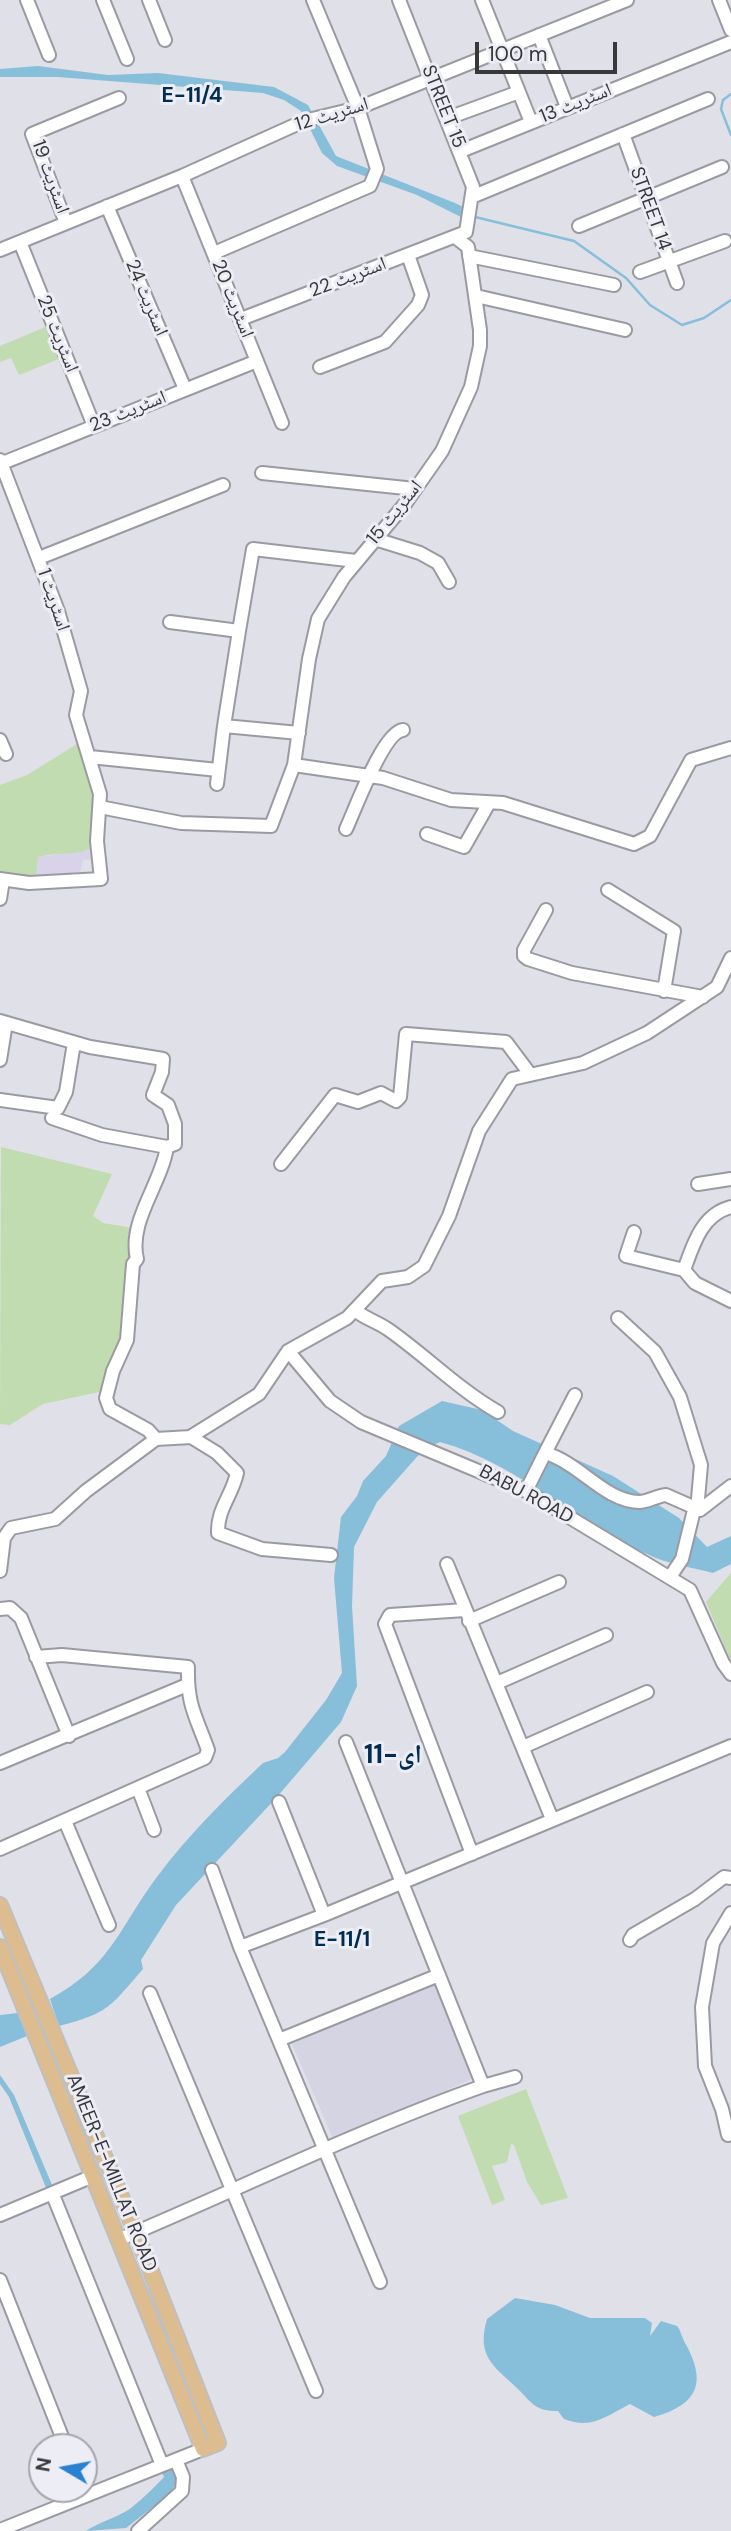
<!DOCTYPE html>
<meta charset="utf-8">
<style>
body{margin:0}
#map{position:relative;width:731px;height:2531px;overflow:hidden;background:#e0e0e8;font-family:"DM Sans",sans-serif}
canvas{display:block}
.north{position:absolute;left:28px;top:2433px;width:70px;height:70px;box-sizing:border-box;background:#ededf5;border:2px solid #a5a5ab;border-radius:50%;rotate:280deg;font-size:19px;font-weight:700;line-height:28px;text-align:center;color:#38383b}
.north::after{content:'';display:block;margin:auto;width:24px;height:32px;background:#2981cf;clip-path:polygon(50% 0,100% 100%,50% 72%,0 100%)}
.scale{position:absolute;left:475px;top:42px;width:142px;height:32px;box-sizing:border-box;border:4px solid #38383b;border-top:0;padding-left:9px;font-size:21px;line-height:24px;white-space:nowrap;color:#38383b;-webkit-text-stroke:5px #ededf5;paint-order:stroke}
</style>
<div id="map">
<canvas width="731" height="2531"></canvas>
<div class="north">N</div>
<div class="scale">100 m</div>
</div>
<script>
const g = document.querySelector('canvas').getContext('2d');
g.lineJoin = 'round';
function fill(path, color) {
  g.fillStyle = color;
  g.fill(path, 'evenodd');
}
function stroke(path, color, width, dash) {
  g.strokeStyle = color;
  g.lineWidth = width;
  g.lineCap = dash ? 'butt' : 'round';
  g.setLineDash(dash || []);
  g.stroke(path);
}
function drawText(font, color, halo, rows, align = 'center') {
  g.font = font + ' "DM Sans","Noto Naskh Arabic",sans-serif';
  g.lineWidth = 6;
  g.setLineDash([]);
  g.textBaseline = 'middle';
  g.strokeStyle = halo;
  g.fillStyle = color;
  for (const [text, x, y, turn = 0] of rows) {
    g.save();
    g.translate(x, y);
    g.rotate((+turn || 0) * Math.PI / 180);
    g.textAlign = isNaN(turn) ? turn : align;
    if (halo) g.strokeText(text, 0, 0);
    g.fillText(text, 0, 0);
    g.restore();
  }
}
const built = new Path2D(`
 M 435,1978 L 476,2077 L 334,2141 L 292,2044 Z`);
const industrial = new Path2D(`
 M 91,850 L 93,859 L 83,860 L 80,872 L 36,878 L 38,857 Z`);
const green = new Path2D(`
 M 48,326 L 61,358 L 19,375 L 11,358 L 0,362 L 0,346 Z
 M 85,739 L 94,800 L 94,847 C 80,856 55,852 38,857 L 36,878 L 0,875 L 0,785 L 27,775 Z
 M 1,1147 L 112,1174 L 93,1216 L 103,1223 L 133,1228 L 124,1321 L 104,1391 L 43,1404 L 10,1425 L 0,1424 Z
 M 731,1573 L 731,1662 L 706,1602 Z
 M 526,2089 L 568,2198 L 541,2205 L 527,2182 L 514,2145 L 511,2144 L 507,2162 L 492,2166 L 505,2200 L 492,2205 L 458,2116 Z`);
const water = new Path2D(`
 M 38,66 L 108,75 L 158,73 L 274,87 L 308,105 L 336,156 L 455,203 L 463,207 L 463,218 L 417,195 L 337,166 L 322,153 L 301,111 L 284,100 L 263,93 L 58,77 L 0,77 L 0,69 Z
 M 442,1401 L 482,1410 L 513,1431 L 613,1476 L 679,1518 L 707,1547 L 731,1536 L 731,1564 L 713,1573 C 695,1568 674,1565 656,1558 C 580,1527 520,1464 440,1442 L 423,1450 L 377,1502 L 354,1547 L 352,1606 L 357,1686 L 341,1722 L 277,1797 L 176,1905 L 141,1960 L 143,1969 C 110,2007 109,2013 59,2026 L 50,1999 C 112,1965 118,1929 157,1877 C 188,1835 225,1799 263,1763 L 278,1758 L 285,1752 L 326,1700 L 342,1673 L 334,1578 L 341,1517 L 357,1496 L 363,1481 L 386,1456 L 399,1426 Z
 M 18,2013 L 27,2036 L 0,2047 L 0,2015 Z
 M 0,2075 L 14,2095 L 55,2192 L 49,2195 L 9,2097 L 0,2084 Z
 M 52,2206 L 178,2481 L 168,2495 L 126,2528 L 86,2531 C 97,2523 121,2516 131,2508 C 142,2499 154,2488 164,2477 L 123,2386 Z
 M 515,2298 L 555,2305 L 590,2318 L 645,2318 L 652,2323 L 650,2336 L 661,2321 L 677,2326 C 681,2331 681,2335 684,2341 C 707,2381 700,2404 654,2417 L 630,2404 C 606,2416 592,2430 564,2419 L 558,2411 C 538,2411 534,2406 521,2392 C 497,2368 475,2359 487,2319 Z`);
const stream = new Path2D(`
 M 731,94 L 723,100 L 721,109 L 731,135
 M 471,216 L 574,241 L 626,278 L 650,305 L 682,325 L 704,318 L 731,300`);
const minor = new Path2D(`
 M 27,0 L 49,55
 M 103,0 L 127,59
 M 149,0 L 165,40
 M 482,0 L 531,122
 M 719,0 L 731,30
 M 539,35 L 567,107
 M 448,118 L 519,92
 M 623,134 L 677,283
 M 461,151 L 731,42
 M 182,176 L 282,423
 M 474,196 L 708,99
 M 107,206 L 185,389
 M 66,223 L 32,134 L 119,98
 M 579,226 L 722,167
 M 20,242 L 94,426
 M 0,250 L 182,176 L 304,121 L 358,108 L 627,0
 M 214,253 L 370,186 L 377,169 L 358,108 L 313,0
 M 469,256 L 614,285
 M 640,272 L 725,241
 M 476,296 L 625,330
 M 241,319 L 466,232 L 473,187 L 399,0
 M 320,367 L 385,342 L 418,305 L 422,295 L 408,255
 M 0,460 L 58,611 L 81,691 L 76,715 L 100,794 L 97,841 L 101,879 L 29,883 L 0,879
 M 0,464 L 257,361
 M 262,473 L 415,489
 M 375,539 L 420,553 L 438,563 L 449,582
 M 39,558 L 223,485
 M 170,622 L 239,631 L 224,726 L 299,733
 M 239,631 L 253,549 L 356,561
 M 0,740 L 6,754
 M 90,757 L 218,770
 M 294,765 L 383,778 L 451,800 L 503,803 L 634,844 L 650,836 L 691,760 L 731,748
 M 217,784 L 224,726
 M 100,807 L 181,823 L 271,826 L 294,765 L 309,659 L 318,619 L 344,577 L 405,504 L 442,451 L 471,387 L 480,346 L 480,330 L 468,247 L 455,237
 M 346,829 C 355,810 383,732 403,730
 M 427,834 L 464,847 L 489,803
 M 608,890 L 674,931 L 664,991
 M 0,899 L 3,880
 M 546,910 L 524,950 L 524,956 L 528,959 L 572,973 L 703,997
 M 0,1021 L 90,1047 L 163,1059 L 162,1072 L 153,1095 L 168,1105 L 175,1124 L 175,1144 L 167,1147 C 161,1185 128,1221 137,1259 L 133,1264 L 127,1340 L 113,1371 L 106,1398 L 110,1409 L 148,1430 L 156,1439
 M 0,1060 L 6,1023
 M 0,1100 L 58,1108 L 66,1092 L 74,1043
 M 52,1118 L 102,1135 L 167,1147
 M 281,1164 L 335,1095 L 358,1102 L 381,1093 L 396,1101 L 400,1097 L 406,1034 L 506,1042 L 530,1074
 M 698,1184 L 731,1179
 M 731,1207 C 702,1214 693,1245 684,1270 L 695,1283 L 731,1301
 M 634,1232 L 626,1256 L 684,1270
 M 356,1311 C 366,1319 378,1322 389,1330 C 426,1356 458,1389 498,1412
 M 618,1318 L 655,1352 L 680,1397 L 701,1465 L 697,1510
 M 288,1351 L 330,1401 L 361,1422 L 526,1491 L 690,1590 L 723,1663 L 731,1674
 M 190,1437 L 259,1394 L 288,1351 L 347,1318 L 382,1281 L 408,1277 L 424,1266 L 449,1216 L 479,1131 L 512,1079 L 583,1063 L 647,1033 L 717,987 L 731,958
 M 545,1453 L 575,1395
 M 526,1491 L 545,1453 C 580,1463 604,1501 639,1502 C 648,1502 656,1496 666,1495 L 700,1510 L 731,1486
 M 447,1564 L 552,1819
 M 0,1571 L 4,1538 L 11,1528 L 55,1519 L 86,1491 L 156,1439 L 191,1437 L 217,1453 L 237,1473 C 232,1496 217,1509 218,1533 L 262,1549 L 331,1555
 M 670,1577 L 682,1559 L 694,1510
 M 0,1609 L 10,1608 L 21,1618 L 69,1736
 M 465,1610 L 390,1615 L 385,1624 L 472,1854
 M 469,1621 L 559,1582
 M 497,1683 L 606,1635
 M 523,1747 L 647,1692
 M 0,1763 L 187,1685
 M 138,1788 L 154,1830
 M 279,1802 L 324,1915
 M 65,1821 L 109,1925
 M 0,1849 L 205,1758 L 208,1750 C 196,1716 187,1706 188,1667 L 62,1655 L 36,1657
 M 212,1870 L 240,1947 L 380,2282
 M 630,1940 L 633,1935 L 695,1899 L 724,1877 L 731,1878
 M 240,1947 L 324,1915 L 731,1746
 M 150,1993 L 316,2391
 M 279,2040 L 439,1975
 M 483,2086 L 515,2077
 M 728,2135 L 722,2109 L 705,2066 L 702,2007 L 713,1943 L 731,1913
 M 53,2195 L 162,2465
 M 0,2215 L 93,2176
 M 120,2239 C 241,2188 359,2130 483,2086 L 346,1742
 M 0,2280 L 66,2447
 M 0,2530 L 203,2449
 M 138,2531 L 182,2491 L 183,2477 L 176,2460`);
const major = new Path2D(`
 M 0,1905 L 136,2233 L 218,2443 L 203,2449 L 0,1947`);
const streetNames = [
 ["اسٹریٹ 13",576,104,-22],
 ["STREET 15",443,107,68],
 ["اسٹریٹ 12",332,115,-17],
 ["اسٹریٹ 19",50,177,70],
 ["STREET 14",650,209,70],
 ["اسٹریٹ 22",348,278,-21],
 ["اسٹریٹ 24",146,298,67],
 ["اسٹریٹ 20",232,299,68],
 ["اسٹریٹ 25",57,334,68],
 ["اسٹریٹ 23",128,412,-22],
 ["اسٹریٹ 15",395,513,-51],
 ["اسٹریٹ 1",53,600,71],
 ["BABU ROAD",526,1495,28],
 ["AMEER-E-MILLAT ROAD",111,2173,68]
];
const neighbourhoodNames = [
 ["E-11/4",192,96],
 ["E-11/1",342,1940]
];
const districtNames = [
 ["ای-11",393,1756]
];
fill(built, '#d4d4e3');
fill(industrial, '#d8d3e9');
fill(green, '#c1dcb0');
fill(water, '#87bed9');
stroke(stream, '#87bed9', 2.5);
stroke(minor, '#9a9aa2', 16);
stroke(major, '#bfbfc0', 18);
stroke(minor, '#fff', 12);
stroke(major, '#ddbd8f', 14);
drawText('19px', '#38383b', '#ededf5', streetNames);
drawText('bold 21px', '#022d52', '#ededf5', neighbourhoodNames);
drawText('bold 26px', '#022d52', '#ededf5', districtNames);
</script>
